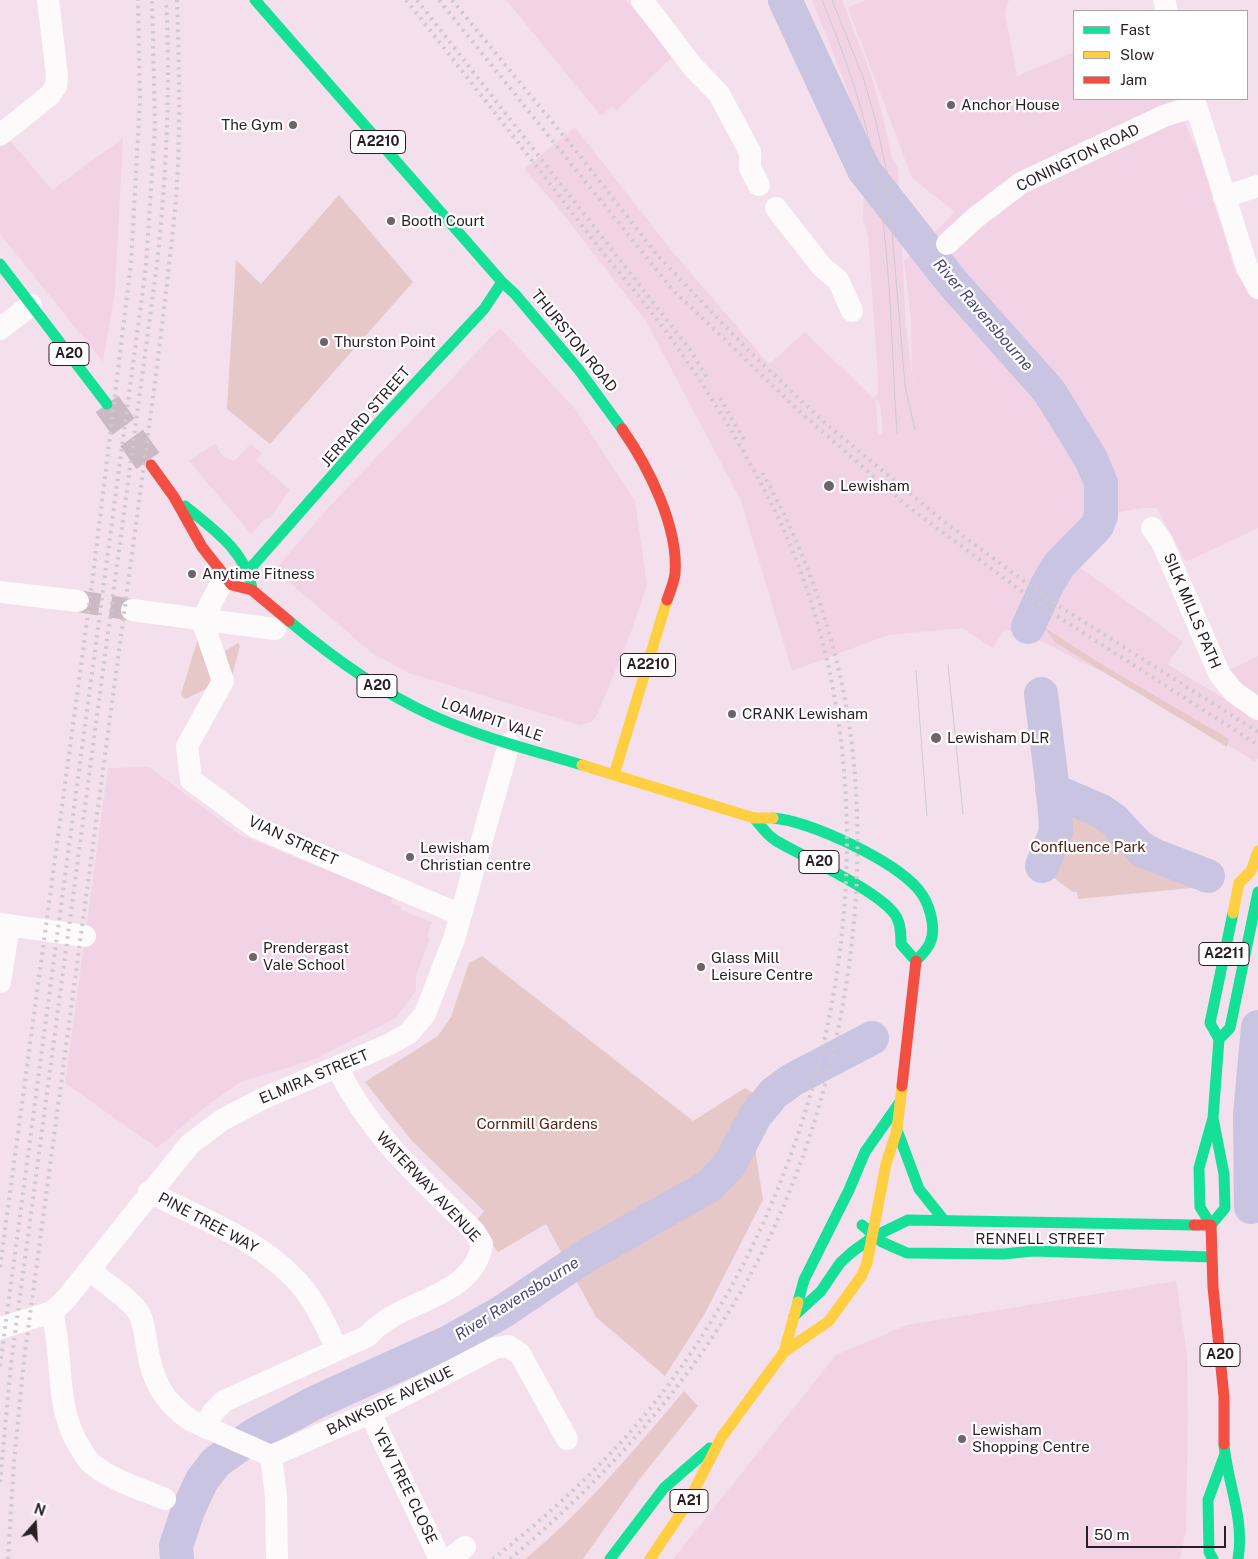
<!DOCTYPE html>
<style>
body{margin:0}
#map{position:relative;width:1258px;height:1559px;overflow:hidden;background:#f3e0ec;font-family:"Public Sans",sans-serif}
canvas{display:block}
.legend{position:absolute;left:1073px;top:10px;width:175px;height:90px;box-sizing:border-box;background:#fff;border:1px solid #aaa5a8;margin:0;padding:6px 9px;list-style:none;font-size:15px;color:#2a1e25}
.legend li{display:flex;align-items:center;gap:10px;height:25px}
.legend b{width:25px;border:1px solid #aaa5a8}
.north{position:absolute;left:10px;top:1499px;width:50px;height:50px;-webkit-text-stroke:4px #fff;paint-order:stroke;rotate:19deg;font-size:14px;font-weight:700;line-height:20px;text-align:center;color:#2a1e25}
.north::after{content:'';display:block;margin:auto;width:18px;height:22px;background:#2a1e25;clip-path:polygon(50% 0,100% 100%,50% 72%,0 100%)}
.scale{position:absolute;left:1086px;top:1526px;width:140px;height:22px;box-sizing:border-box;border:2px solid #2a1e25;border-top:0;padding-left:6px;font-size:15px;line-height:18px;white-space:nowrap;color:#2a1e25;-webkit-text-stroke:4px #fff;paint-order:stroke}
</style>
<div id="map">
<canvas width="1258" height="1559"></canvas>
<ul class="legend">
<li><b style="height:6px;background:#16e098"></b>Fast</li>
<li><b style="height:6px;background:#ffcf43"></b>Slow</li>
<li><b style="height:6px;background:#f24e42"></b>Jam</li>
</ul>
<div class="north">N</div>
<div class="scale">50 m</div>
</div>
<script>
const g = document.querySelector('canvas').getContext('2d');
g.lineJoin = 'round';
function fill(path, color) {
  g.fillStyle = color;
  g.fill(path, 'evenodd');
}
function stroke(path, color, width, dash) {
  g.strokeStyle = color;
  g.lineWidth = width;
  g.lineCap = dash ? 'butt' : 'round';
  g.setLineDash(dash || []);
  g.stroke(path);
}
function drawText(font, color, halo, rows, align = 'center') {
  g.font = font + ' "Public Sans",sans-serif';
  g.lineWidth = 4.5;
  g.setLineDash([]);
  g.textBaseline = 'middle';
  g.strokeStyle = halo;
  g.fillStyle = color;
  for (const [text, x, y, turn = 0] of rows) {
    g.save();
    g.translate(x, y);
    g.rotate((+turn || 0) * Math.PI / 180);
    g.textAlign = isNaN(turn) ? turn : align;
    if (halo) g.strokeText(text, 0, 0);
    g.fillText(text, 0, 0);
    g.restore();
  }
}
const built = new Path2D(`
 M 506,0 L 626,0 L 673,56 L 616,111 L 613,106 L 601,116 Z
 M 812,0 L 842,0 L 869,69 L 881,109 L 892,158 L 898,168 L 906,327 L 912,376 L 917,392 L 912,375 L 911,319 L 904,261 L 955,212 L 912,178 L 848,8 L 865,0 L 1009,0 L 1005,13 L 1017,76 L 1074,52 L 1074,99 L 1174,99 L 1199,154 L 1236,274 L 1258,300 L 1258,528 L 1186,562 L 1157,508 L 1141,508 L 1089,518 L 1052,547 L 1183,642 L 1167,664 L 1258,719 L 1258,758 L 1255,762 L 1141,690 L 1077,660 L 1050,645 L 1005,629 L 993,648 L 962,628 L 888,635 L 792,671 L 741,501 L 646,321 L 559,209 L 524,169 L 575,127 L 671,250 L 769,364 L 805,332 L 876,401 L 874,398 L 878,393 L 878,377 L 868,236 L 863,220 L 865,163 L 846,86 ZM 876,401 L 880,405 L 883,435 L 878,435 Z
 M 0,137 L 8,138 L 52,190 L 123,138 L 115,291 L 103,362 L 0,234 Z
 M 500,328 L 576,410 L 635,501 L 647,585 L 630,635 L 597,715 L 592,722 L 580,725 L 409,673 L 372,653 L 275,570 L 327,509 Z
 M 215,444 L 223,456 L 234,461 L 250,444 L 262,453 L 256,460 L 290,490 L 271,517 L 264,520 L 251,534 L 189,461 Z
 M 1258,656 L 1258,702 L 1229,670 Z
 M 149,767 L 240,835 L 393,897 L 391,903 L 401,907 L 401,910 L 432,922 L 427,936 L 430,938 L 416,976 L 416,991 L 396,1018 L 313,1060 L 240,1082 L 200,1111 L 157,1148 L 65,1083 L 108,768 Z
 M 1176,1281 L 1187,1354 L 1188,1415 L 1186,1530 L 1180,1559 L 673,1559 L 836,1355 L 907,1325 Z`);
const green = new Path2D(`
 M 339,195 L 413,282 L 270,444 L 227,409 L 236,260 L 261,284 Z
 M 1045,628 L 1111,670 L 1229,739 L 1227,747 L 1056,643 Z
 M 199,635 L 216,675 L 210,687 L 185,699 L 181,694 Z
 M 238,643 L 240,646 L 231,679 L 225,651 Z
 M 1062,780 L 1211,870 L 1201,887 L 1078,899 L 1077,892 L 1073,892 L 1043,870 L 1035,782 Z
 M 482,956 L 693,1121 L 745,1088 L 756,1095 L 756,1155 L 763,1200 L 704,1315 L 665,1376 L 596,1317 L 546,1224 L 498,1252 L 475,1222 L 484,1211 L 412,1141 L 365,1082 L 438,1036 L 451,1017 L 469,963 Z
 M 684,1391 L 698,1406 L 638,1481 L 583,1559 L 525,1559 C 585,1510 634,1450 684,1391 Z`);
const river = new Path2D(`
 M 785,0 L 864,170 L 952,282 L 1049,391 L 1091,459 L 1101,483 L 1101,516 L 1097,526 L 1059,565 L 1047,585 L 1028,627
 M 1041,694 L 1055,807 L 1056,832 L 1042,866
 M 1052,790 L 1101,811 L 1114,820 L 1143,851 L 1208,876
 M 1251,1207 L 1250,1114 L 1258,1027
 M 177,1559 L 176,1546 L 188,1510 L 202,1480 L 216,1462 L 254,1435 L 316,1402 L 449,1342 L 502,1312 L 584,1257 L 709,1186 L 730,1164 L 755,1116 L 774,1093 L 792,1080 L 872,1038`);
const streetTunnel = new Path2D(`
 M 78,601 L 132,610`);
const highwayTunnel = new Path2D(`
 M 107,404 L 151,465`);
const street = new Path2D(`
 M 642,0 L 693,67 L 719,94 L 750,152 L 750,168 L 759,185
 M 1164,0 L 1167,11
 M 1194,99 L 1247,267 L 1258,288
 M 0,135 L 50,95 L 56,86 L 57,75 L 48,0
 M 1224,197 L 1258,186
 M 776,208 L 822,267 L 838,280 L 852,311
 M 947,244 L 975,218 L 1021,183 L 1164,116 L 1196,106
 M 0,329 L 31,305
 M 1152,528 L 1162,542 L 1220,675 L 1234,692 L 1258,709
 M 221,584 L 202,620 L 223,681 L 187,746 L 191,780 L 255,827 L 461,915
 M 0,592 L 78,601
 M 132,610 L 275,629
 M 0,924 L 85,936
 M 0,982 L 9,925
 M 149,1192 C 203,1220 268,1242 306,1292 C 319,1309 328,1330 337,1349
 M 90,1270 C 102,1281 127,1297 137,1310 C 144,1319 145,1336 147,1347 C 152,1380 163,1401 190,1420 L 271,1456
 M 52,1312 C 64,1357 54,1409 81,1449 C 84,1454 88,1461 92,1464 C 114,1481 140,1489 165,1499
 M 0,1328 L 52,1312 L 66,1299 L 189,1145 L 222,1120 L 264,1098 L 390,1044 L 409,1033 L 425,1014 L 454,939 L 509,744
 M 370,1413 L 440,1559
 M 206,1428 L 212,1413 L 224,1401 L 368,1336 C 398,1299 474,1299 482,1244 L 474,1231 C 420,1178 371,1136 337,1067
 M 271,1456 L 370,1413 L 495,1348 L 508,1346 L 520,1354 L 567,1439
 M 271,1456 L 276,1497 L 277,1559
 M 449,1559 L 465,1547`);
const fast = new Path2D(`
 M 255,0 L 502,282 L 515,294 L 579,370 L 622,429
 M 0,264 L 107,404
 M 185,506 C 213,529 247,552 252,590
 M 248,571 L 382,419 L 484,309 L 502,282
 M 289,621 C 333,658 379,691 431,715 C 479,737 532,750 582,765
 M 754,818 C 760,825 767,835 775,840 C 801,856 885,893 897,918 C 901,926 901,935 901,944 L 916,961
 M 773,818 C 810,821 893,860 918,889 C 929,902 937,927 930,943 C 927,950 921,955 916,961
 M 1219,1039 L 1230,1028 L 1258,892
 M 1213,1118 L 1224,1174 L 1225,1208 L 1211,1225 L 1200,1207 L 1199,1168 L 1213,1118 L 1219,1039 L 1210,1023 L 1233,913
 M 897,1130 L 919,1189 L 943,1219
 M 862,1225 L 882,1242 L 907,1253 L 1004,1254 L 1033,1251 L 1211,1257
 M 798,1302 L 804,1280 L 849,1190 L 865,1152 L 900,1102
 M 794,1316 L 821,1291 L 840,1263 L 852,1252 L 873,1237 L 908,1220 L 1194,1225
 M 1224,1444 C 1227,1483 1245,1518 1238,1559
 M 610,1559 L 664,1488 L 710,1448
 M 1213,1559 L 1209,1552 L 1208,1500 L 1225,1454`);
const slow = new Path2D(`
 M 582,765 L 754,818 L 773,818
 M 614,775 L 667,600
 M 1233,913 L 1239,883 L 1251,871 L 1258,851
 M 784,1352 L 829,1321 L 862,1275 L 867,1263 L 886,1164 L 897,1130 L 902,1086
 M 650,1559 L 687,1504 L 721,1438 L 784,1352 L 798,1302`);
const jam = new Path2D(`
 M 622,429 C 648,466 679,527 675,574 C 674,582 670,592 667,600
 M 151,465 L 174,497 L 202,547 L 232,585 L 252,590 L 289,621
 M 902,1086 L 916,961
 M 1194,1225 L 1211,1225 L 1213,1287 L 1224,1397 L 1224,1444`);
const tram = new Path2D(`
 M 822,0 C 844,53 863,106 874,163 C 891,251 891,343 897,433
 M 832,0 L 863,77 L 875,118 L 887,172 L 905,385 L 915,430
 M 948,665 L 963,814
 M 916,671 L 927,816`);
const rail = new Path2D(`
 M 406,0 C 468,78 529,156 590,236 C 610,262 632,287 652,313 C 698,373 738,438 772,505 C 907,777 850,1131 677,1373 C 627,1444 561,1505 493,1559
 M 417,0 L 691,351 L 709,381
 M 439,0 L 672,289 L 798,410 L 906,505 L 1043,607 L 1258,745
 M 452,0 L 576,151 L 658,256 L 751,353 L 825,423 L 942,520 L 1048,599 L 1258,732
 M 720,398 L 746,443
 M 0,1267 L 92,584 L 131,263 L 140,100 L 138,0
 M 0,1366 L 146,266 L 155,125 L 152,0
 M 0,1482 L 11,1364 L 157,264 C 166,176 171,89 166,0
 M 8,1559 L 14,1461 L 24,1360 L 154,390 C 162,326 170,262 176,198 C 181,132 179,65 177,0
 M 510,1559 C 602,1481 682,1394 743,1288 C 835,1127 877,908 849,724 C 836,636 805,549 762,472`);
const markers = [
 [951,105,5,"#70626b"],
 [293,125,5,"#70626b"],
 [391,221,5,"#70626b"],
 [324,342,5,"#70626b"],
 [829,486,6,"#70626b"],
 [192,574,5,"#70626b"],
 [732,714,5,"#70626b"],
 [936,738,6,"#70626b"],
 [410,857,5,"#70626b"],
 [253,957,5,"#70626b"],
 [701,967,5,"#70626b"],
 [962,1439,5,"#70626b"]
];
const shields = [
 [378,142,55],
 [69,354,40],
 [648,665,55],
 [377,686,40],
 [819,862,40],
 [1224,954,50],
 [1220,1355,40],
 [689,1501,38]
];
const shieldNames = [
 ["A2210",378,142],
 ["A20",69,354],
 ["A2210",648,665],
 ["A20",377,686],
 ["A20",819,862],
 ["A2211",1224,954],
 ["A20",1220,1355],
 ["A21",689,1501]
];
const poiNames = [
 ["Anchor House",961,105],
 ["The Gym",283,125,"right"],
 ["Booth Court",401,221],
 ["Thurston Point",334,342],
 ["Lewisham",840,486],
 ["Anytime Fitness",202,574],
 ["CRANK Lewisham",742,714],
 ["Lewisham DLR",947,738],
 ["Lewisham",420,848],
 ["Christian centre",420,865],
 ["Prendergast",263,948],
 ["Vale School",263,965],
 ["Glass Mill",711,958],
 ["Leisure Centre",711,975],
 ["Lewisham",972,1430],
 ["Shopping Centre",972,1447]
];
const streetNames = [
 ["CONINGTON ROAD",1078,158,-26],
 ["THURSTON ROAD",574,341,51],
 ["JERRARD STREET",366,417,-49],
 ["SILK MILLS PATH",1192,611,67],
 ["LOAMPIT VALE",492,720,19],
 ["VIAN STREET",293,841,25],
 ["ELMIRA STREET",314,1077,-23],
 ["WATERWAY AVENUE",428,1187,47],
 ["PINE TREE WAY",208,1223,28],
 ["RENNELL STREET",1040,1239],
 ["BANKSIDE AVENUE",390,1401,-26],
 ["YEW TREE CLOSE",405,1486,64]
];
const parkNames = [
 ["Confluence Park",1088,847],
 ["Cornmill Gardens",537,1124]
];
const waterNames = [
 ["River Ravensbourne",983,315,49],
 ["River Ravensbourne",517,1299,-32]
];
fill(built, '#f2d3e6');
fill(green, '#e5c8c7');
stroke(river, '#c9c4e1', 34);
stroke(streetTunnel, '#cbb9c4', 22, [22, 11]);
stroke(highwayTunnel, '#cbb9c4', 28, [28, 14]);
stroke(street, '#fdfafc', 22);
stroke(fast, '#16e098', 11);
stroke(slow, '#ffcf43', 11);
stroke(jam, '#f24e42', 11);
stroke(tram, '#cecacd', 1);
stroke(rail, '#cecacd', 4, [2.5, 5]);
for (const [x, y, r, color] of markers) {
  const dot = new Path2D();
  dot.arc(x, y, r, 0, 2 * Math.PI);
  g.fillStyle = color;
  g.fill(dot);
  stroke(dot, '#fff', 2);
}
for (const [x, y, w] of shields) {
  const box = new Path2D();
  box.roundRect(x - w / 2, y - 11.5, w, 23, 4);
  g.fillStyle = '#fff';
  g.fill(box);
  stroke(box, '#2a1e25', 1);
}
drawText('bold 14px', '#2a1e25', null, shieldNames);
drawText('15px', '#2a1e25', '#fff', poiNames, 'left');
drawText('15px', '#2a1e25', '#fff', streetNames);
drawText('15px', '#511f0e', '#fff', parkNames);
drawText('italic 16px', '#4a497a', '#fff', waterNames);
</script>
